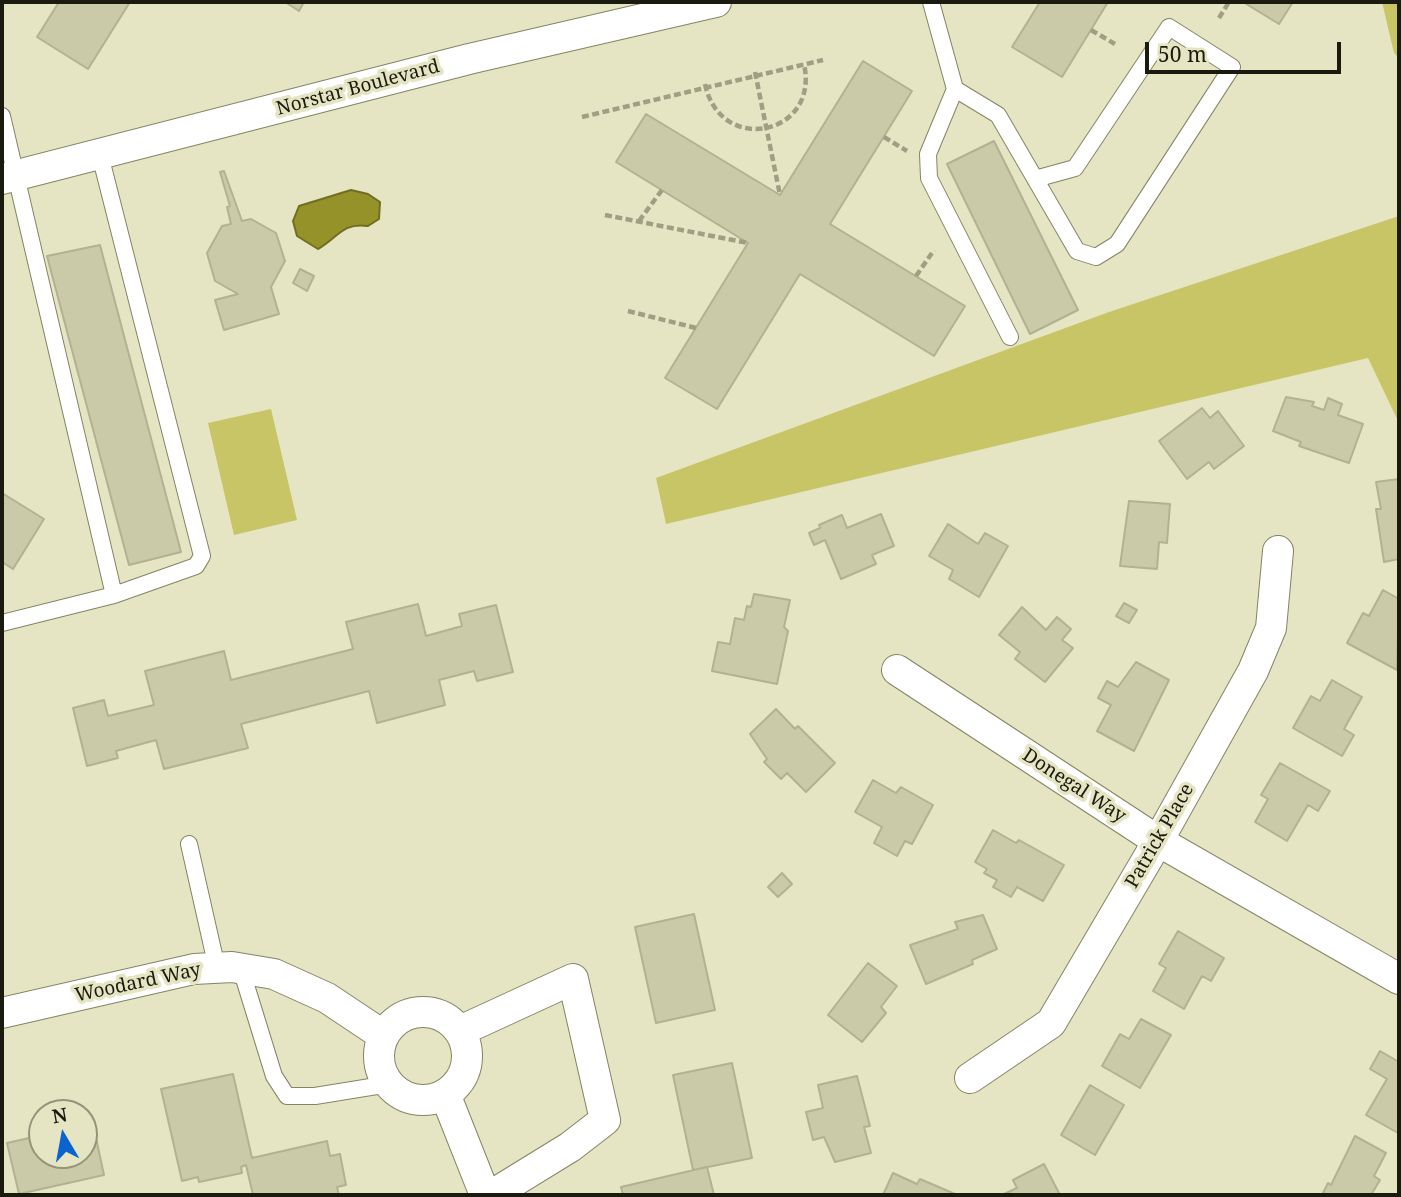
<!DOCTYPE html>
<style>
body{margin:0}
#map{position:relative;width:1401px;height:1197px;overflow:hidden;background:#e5e5c4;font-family:"Noto Serif",serif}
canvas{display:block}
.frame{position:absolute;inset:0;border:4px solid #1a1a0e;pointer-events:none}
.north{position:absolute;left:28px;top:1099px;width:70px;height:70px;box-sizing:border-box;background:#e5e5c4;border:2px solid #94947b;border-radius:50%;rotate:350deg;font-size:19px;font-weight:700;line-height:28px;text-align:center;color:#1a1a0e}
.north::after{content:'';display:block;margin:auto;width:24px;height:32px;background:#0b63cd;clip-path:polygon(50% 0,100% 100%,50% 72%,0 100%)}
.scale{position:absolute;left:1145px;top:42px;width:196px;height:32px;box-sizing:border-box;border:4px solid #1a1a0e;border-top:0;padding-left:9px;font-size:21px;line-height:24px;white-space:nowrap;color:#1a1a0e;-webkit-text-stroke:5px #e5e5c4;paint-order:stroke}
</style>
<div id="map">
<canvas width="1401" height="1197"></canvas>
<div class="frame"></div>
<div class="north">N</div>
<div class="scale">50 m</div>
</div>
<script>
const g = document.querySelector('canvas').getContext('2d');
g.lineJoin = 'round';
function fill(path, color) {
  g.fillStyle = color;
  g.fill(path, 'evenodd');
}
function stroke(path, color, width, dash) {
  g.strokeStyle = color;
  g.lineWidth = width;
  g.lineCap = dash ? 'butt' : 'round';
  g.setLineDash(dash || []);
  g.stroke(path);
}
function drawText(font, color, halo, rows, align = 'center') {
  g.font = font + ' "Noto Serif",serif';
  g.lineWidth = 7;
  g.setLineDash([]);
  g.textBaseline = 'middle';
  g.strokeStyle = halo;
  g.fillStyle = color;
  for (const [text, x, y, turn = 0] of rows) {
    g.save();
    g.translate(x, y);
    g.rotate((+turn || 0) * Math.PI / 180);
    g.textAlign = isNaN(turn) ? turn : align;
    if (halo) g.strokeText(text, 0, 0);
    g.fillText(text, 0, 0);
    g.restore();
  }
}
const green = new Path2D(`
 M 1382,2 L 1399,2 L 1399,58 L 1394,53 Z
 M 1399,216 L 1399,423 L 1368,358 L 666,524 L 656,478 L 1109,312 Z
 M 271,409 L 297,520 L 234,535 L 208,423 Z`);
const water = new Path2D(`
 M 351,190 L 368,194 L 380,202 L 379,219 L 368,226 C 342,222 338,238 318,249 L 297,236 L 293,221 L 299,206 Z`);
const building = new Path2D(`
 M 59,2 L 130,2 L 88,69 L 37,37 Z
 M 285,2 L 304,2 L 299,11 Z
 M 1040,2 L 1108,2 L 1062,77 L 1012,47 Z
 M 1243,2 L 1293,2 L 1279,24 Z
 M 863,61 L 912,91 L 830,224 L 965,306 L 934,356 L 800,274 L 717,409 L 665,378 L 748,243 L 616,162 L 646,114 L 780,195 Z
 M 994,141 L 1078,310 L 1030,334 L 947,164 Z
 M 224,171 L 242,221 L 251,219 L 276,233 L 285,261 L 271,287 L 279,314 L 224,330 L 215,300 L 238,294 L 215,281 L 207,253 L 222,226 L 231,224 L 227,207 L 230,206 L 220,172 Z
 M 100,245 L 181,552 L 129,565 L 47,256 Z
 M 300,269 L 314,276 L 307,291 L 293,283 Z
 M 1286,397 L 1314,402 L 1312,406 L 1324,410 L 1328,398 L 1342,404 L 1338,415 L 1363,424 L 1349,463 L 1299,446 L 1301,442 L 1273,431 Z
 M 1202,408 L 1210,418 L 1218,411 L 1244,446 L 1214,469 L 1209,462 L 1187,479 L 1159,441 Z
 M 1399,479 L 1399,559 L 1384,562 L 1376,509 L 1381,509 L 1376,482 Z
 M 2,493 L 44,519 L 13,569 L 2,562 Z
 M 1129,501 L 1170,504 L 1167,543 L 1159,542 L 1157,569 L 1120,566 Z
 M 881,514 L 894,546 L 872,555 L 876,564 L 841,579 L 825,540 L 814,545 L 809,533 L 820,528 L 819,525 L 842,515 L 847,528 Z
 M 948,524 L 978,544 L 985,533 L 1008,546 L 979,597 L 949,579 L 953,570 L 929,556 Z
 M 1383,590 L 1399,599 L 1397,670 L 1347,643 L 1363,613 L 1369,616 Z
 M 754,594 L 790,600 L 784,627 L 788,631 L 777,684 L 712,671 L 718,642 L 730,644 L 735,618 L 744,620 L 747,606 L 751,607 Z
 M 1124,603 L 1137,610 L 1129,623 L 1116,616 Z
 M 418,604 L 426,636 L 462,626 L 459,614 L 496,605 L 513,672 L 477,681 L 474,671 L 439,680 L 445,705 L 377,723 L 369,691 L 241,724 L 248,748 L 164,769 L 156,740 L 116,751 L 118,758 L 87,766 L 73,708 L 104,700 L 108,716 L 154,705 L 145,671 L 224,651 L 231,680 L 353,649 L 346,622 Z
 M 1022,607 L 1046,630 L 1057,617 L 1071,629 L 1062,640 L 1073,648 L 1045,682 L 1015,659 L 1020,652 L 999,635 Z
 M 1136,662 L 1169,680 L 1134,751 L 1097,731 L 1111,705 L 1098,698 L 1107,681 L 1118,687 Z
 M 1332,680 L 1362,697 L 1344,729 L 1354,735 L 1342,756 L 1293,728 L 1311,696 L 1320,701 Z
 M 776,709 L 795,729 L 798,726 L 835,763 L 806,792 L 787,773 L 781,779 L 764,762 L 767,759 L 750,734 Z
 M 1280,763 L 1330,791 L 1318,811 L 1308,805 L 1287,841 L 1255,822 L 1268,799 L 1261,795 Z
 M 873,780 L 896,793 L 901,787 L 933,805 L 912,844 L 905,841 L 897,856 L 874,843 L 882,827 L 855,812 Z
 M 993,830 L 1016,843 L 1019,840 L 1064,865 L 1043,901 L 1017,887 L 1011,897 L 993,887 L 997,880 L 984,873 L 987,869 L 975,862 Z
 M 782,873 L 792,884 L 778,897 L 768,887 Z
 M 694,914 L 715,1010 L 656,1023 L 635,927 Z
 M 983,915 L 997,949 L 972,960 L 973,964 L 926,984 L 910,945 L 958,929 L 955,922 Z
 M 1178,931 L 1224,958 L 1211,981 L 1202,976 L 1184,1009 L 1153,991 L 1166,968 L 1159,964 Z
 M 868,963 L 897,986 L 881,1007 L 886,1013 L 862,1042 L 828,1015 Z
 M 1141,1019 L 1171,1035 L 1140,1088 L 1102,1066 L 1120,1034 L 1129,1039 Z
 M 1380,1051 L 1399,1062 L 1398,1133 L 1366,1115 L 1387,1079 L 1370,1069 Z
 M 732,1063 L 752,1158 L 693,1170 L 673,1075 Z
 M 233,1074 L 252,1158 L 327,1141 L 330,1156 L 340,1154 L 346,1185 L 337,1187 L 339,1195 L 253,1195 L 246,1165 L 241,1167 L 242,1173 L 199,1182 L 198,1177 L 182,1181 L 161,1089 Z
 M 857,1076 L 870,1126 L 864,1127 L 871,1153 L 835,1162 L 824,1137 L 813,1140 L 806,1112 L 823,1108 L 818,1085 Z
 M 1090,1085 L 1124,1105 L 1095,1155 L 1061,1135 Z
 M 93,1124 L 104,1175 L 19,1194 L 7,1143 L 42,1135 L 42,1155 L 84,1155 L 84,1125 Z
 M 1355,1136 L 1386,1153 L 1374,1176 L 1380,1180 L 1371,1195 L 1327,1195 L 1323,1193 L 1328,1183 L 1331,1185 Z
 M 1044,1164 L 1060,1195 L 1002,1195 L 1017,1188 L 1013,1180 Z
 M 707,1167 L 714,1195 L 623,1195 L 621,1187 Z
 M 893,1173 L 917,1184 L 920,1179 L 955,1194 L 883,1195 Z`);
const path = new Path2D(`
 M 1219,18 L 1229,2
 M 1091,30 L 1115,44
 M 755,72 L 780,195
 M 705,84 C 720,156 820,136 804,64
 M 582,117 L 823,60
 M 884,137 L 907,151
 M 605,215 L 748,243
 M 639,221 L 662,190
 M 916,276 L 934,250
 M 628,311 L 696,328`);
const lane = new Path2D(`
 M 931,2 L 955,89 L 998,115 L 1077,251 L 1096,257 L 1117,244 L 1232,67 L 1169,27 L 1075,168 L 1035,179
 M 955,89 L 928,154 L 929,178 L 1010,337
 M 2,116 L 114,595 L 2,623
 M 100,155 L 202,556 L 196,566 L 114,595
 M 189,844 L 217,968
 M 241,969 L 274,1076 L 287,1096 L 315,1096 L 389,1084`);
const street = new Path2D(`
 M 2,179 L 469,59 L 716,2
 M 897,670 L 1158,841 L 1399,979
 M379 1056a44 44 0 1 1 88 0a44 44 0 1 1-88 0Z
 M 2,1013 L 194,969 L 232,967 L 274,974 L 327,998 L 384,1036
 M 460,1031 L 573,979 L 605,1120 L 570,1147 L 492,1195
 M 970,1078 L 1051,1023 L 1158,841 L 1253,671 L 1271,628 L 1278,551
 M 445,1094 L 485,1195`);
const streetNames = [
 ["Norstar Boulevard",358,88,-15],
 ["Donegal Way",1074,786,33],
 ["Patrick Place",1160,836,-60],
 ["Woodard Way",138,983,-12]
];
fill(green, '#c8c566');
fill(water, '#96922a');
stroke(water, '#716e22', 2);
fill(building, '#cacaa9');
stroke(building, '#b2b191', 2);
stroke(lane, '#848465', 18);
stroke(street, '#848465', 32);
stroke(path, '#9f9f85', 4.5, [7, 3.5]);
stroke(lane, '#fff', 16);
stroke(street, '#fff', 30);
drawText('19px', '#1a1a0e', '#e5e5c4', streetNames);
</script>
